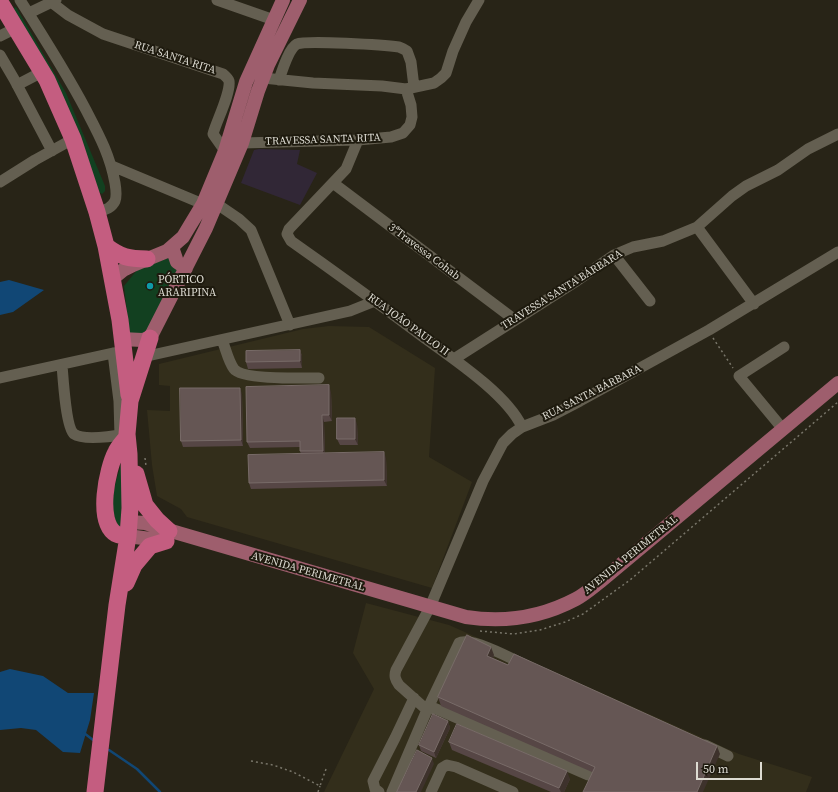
<!DOCTYPE html>
<meta charset="utf-8">
<style>
body{margin:0}
#map{position:relative;width:838px;height:792px;overflow:hidden;background:#282417;font-family:"Source Serif 4",serif}
canvas{display:block}
.scale{position:absolute;left:696px;top:762px;width:66px;height:18px;box-sizing:border-box;border:2px solid #dddbd2;border-top:0;padding-left:5px;font-size:12px;line-height:14px;white-space:nowrap;color:#dddbd2;-webkit-text-stroke:3px #1e1a0e;paint-order:stroke}
</style>
<div id="map">
<canvas width="838" height="792"></canvas>
<div class="scale">50 m</div>
</div>
<script>
const g = document.querySelector('canvas').getContext('2d');
g.lineJoin = 'round';
function fill(path, color) {
  g.fillStyle = color;
  g.fill(path, 'evenodd');
}
function stroke(path, color, width, dash) {
  g.strokeStyle = color;
  g.lineWidth = width;
  g.lineCap = dash ? 'butt' : 'round';
  g.setLineDash(dash || []);
  g.stroke(path);
}
function drawText(font, color, halo, rows, align = 'center') {
  g.font = font + ' "Source Serif 4",serif';
  g.lineWidth = 4;
  g.setLineDash([]);
  g.textBaseline = 'middle';
  g.strokeStyle = halo;
  g.fillStyle = color;
  for (const [text, x, y, turn = 0] of rows) {
    g.save();
    g.translate(x, y);
    g.rotate((+turn || 0) * Math.PI / 180);
    g.textAlign = isNaN(turn) ? turn : align;
    if (halo) g.strokeText(text, 0, 0);
    g.fillText(text, 0, 0);
    g.restore();
  }
}
const built = new Path2D(`
 M 329,326 L 369,327 L 435,368 L 429,457 L 472,482 L 432,588 L 187,517 L 181,509 L 157,496 L 152,465 L 147,410 L 170,411 L 170,386 L 159,385 L 159,364 L 303,329 Z
 M 366,603 L 449,625 L 739,754 L 812,777 L 806,792 L 324,792 L 374,689 L 353,653 Z`);
const education = new Path2D(`
 M 259,149 L 300,150 L 297,164 L 317,173 L 300,205 L 241,183 L 254,150 Z`);
const green = new Path2D(`
 M 16,7 L 66,93 L 105,186 L 105,191 L 102,194 L 98,191 L 12,9 Z
 M 173,256 L 180,272 L 147,336 L 130,338 L 124,286 L 137,270 Z
 M 124,454 L 121,530 C 119,526 115,521 114,516 C 109,496 119,473 124,454 Z`);
const water = new Path2D(`
 M 9,280 L 44,290 L 13,312 L 0,315 L 0,282 Z
 M 10,669 L 43,676 L 68,693 L 94,693 L 90,720 L 80,753 L 63,752 L 36,730 L 21,728 L 0,730 L 0,672 Z`);
const stream = new Path2D(`
 M 84,733 L 93,740
 M 109,750 L 137,769 L 160,792`);
const path = new Path2D(`
 M 713,338 L 733,368
 M 145,458 L 146,466
 M 480,631 L 514,634 L 540,630 L 565,622 L 583,614 L 630,580 L 838,402
 M 251,761 L 273,765 L 293,772 L 320,786 L 326,769
 M 318,792 L 320,786`);
const minor = new Path2D(`
 M 20,0 C 43,36 66,72 86,110 C 99,135 110,155 115,183 C 116,189 117,196 115,201 C 111,209 104,210 97,212
 M 217,0 L 274,20
 M 51,2 L 68,15 L 103,34 L 223,74 C 225,76 228,78 229,81 C 231,93 216,122 213,134 L 225,151
 M 29,13 L 56,0
 M 0,36 L 16,28
 M 0,55 L 14,79 L 52,151
 M 263,78 L 313,83 L 382,86 L 406,89 L 434,83 L 441,78 L 446,73 L 453,51 L 466,22 L 479,0
 M 279,80 C 282,71 289,48 297,44 C 306,40 385,45 399,47 C 402,48 404,49 407,51 L 411,62 L 414,87
 M 17,85 L 42,72
 M 358,140 L 346,169 L 289,229 L 287,234 L 291,241 C 335,272 379,304 422,336 C 452,358 507,394 522,427
 M 242,143 L 358,140 L 391,137 L 403,133 L 410,125 L 412,117 L 411,105 L 406,89
 M 112,166 L 203,204
 M 0,182 L 35,160 L 73,139
 M 333,183 L 515,320
 M 217,204 L 239,219 L 251,230 L 290,325
 M 697,227 L 754,304
 M 614,255 L 650,301
 M 222,340 C 226,349 228,361 234,369 C 242,380 304,378 319,378
 M 113,353 L 119,401 L 120,436
 M 143,357 L 350,311 L 375,301
 M 454,359 L 578,280 L 614,255 L 633,247 L 663,241 L 697,227 L 732,196 L 746,186 L 778,170 L 808,149 L 838,134
 M 62,365 C 63,377 66,428 74,434 C 84,441 115,436 127,434
 M 0,378 L 113,353 L 124,352
 M 782,428 L 739,376 L 784,347
 M 705,745 L 728,756
 M 588,775 L 434,708 L 427,710 L 399,685 C 395,679 394,676 396,670 L 430,607 L 483,481 L 503,443 L 512,434 L 522,427 L 553,415 L 580,401 L 709,330 L 838,252
 M 379,792 L 375,789 L 373,781 L 395,738 L 414,698
 M 392,792 L 427,710 L 459,643 C 470,636 513,659 525,665
 M 431,792 L 442,768 L 447,765 L 456,767 L 513,792`);
const major = new Path2D(`
 M 172,247 L 177,262 L 186,268
 M 112,279 L 123,270 L 133,265 L 167,251 L 183,237 L 189,227 L 203,204 L 225,151 L 246,82 L 283,0
 M 122,339 L 142,340 L 150,338 L 206,228 L 242,143 L 258,91 L 268,65 L 300,0
 M 129,522 L 145,523 L 178,533 L 466,617 C 504,623 542,617 576,599 C 585,594 593,587 601,581 L 838,383
 M 128,536 L 165,541`);
const highway = new Path2D(`
 M 0,2 L 47,80 L 73,139 L 97,212 L 106,246 L 120,320 L 129,395
 M 106,246 C 121,257 128,259 147,259
 M 127,437 C 123,442 118,447 116,452 C 107,469 96,522 116,534 C 120,536 125,536 128,536
 M 136,474 L 145,505 L 157,520 L 169,531
 M 126,583 L 134,565 L 150,546 L 166,541
 M 95,792 L 117,605 L 128,536 L 130,508 L 129,454 L 127,434 L 130,401 L 150,338`);
const wall = new Path2D(`
 M 300,350 L 302,356 L 302,368 L 248,369 L 246,362 Z
 M 331,392 L 332,421 L 324,422 L 325,453 L 386,458 L 387,486 L 251,489 L 249,483 L 301,454 L 300,451 L 300,447 L 250,448 L 247,442 Z
 M 242,394 L 243,446 L 183,447 L 181,441 Z
 M 357,424 L 358,445 L 340,445 L 337,439 Z
 M 494,655 L 493,658 L 508,665 L 720,754 L 592,772 L 441,706 L 438,697 Z
 M 448,721 L 450,728 L 436,758 L 421,751 L 419,745 Z
 M 449,742 L 570,779 L 564,792 L 551,792 L 452,750 Z`);
const shadedWall = new Path2D(`
 M 300,350 L 302,356 L 302,368 L 300,361 Z
 M 329,385 L 331,392 L 332,421 L 329,415 Z
 M 240,388 L 242,394 L 243,446 L 241,440 Z
 M 322,415 L 324,422 L 325,457 L 323,451 Z
 M 355,418 L 357,424 L 358,445 L 355,439 Z
 M 384,452 L 386,458 L 387,486 L 384,480 Z
 M 491,647 L 494,655 L 490,664 L 487,656 Z
 M 448,721 L 450,728 L 436,758 L 434,752 Z
 M 717,746 L 720,754 L 703,792 L 697,792 Z
 M 432,758 L 434,764 L 421,792 L 416,792 Z
 M 567,771 L 570,779 L 564,792 L 561,792 L 559,788 Z`);
const building = new Path2D(`
 M 300,350 L 300,361 L 246,362 L 246,351 Z
 M 329,385 L 329,415 L 322,415 L 323,451 L 300,451 L 300,441 L 247,442 L 246,387 Z
 M 180,388 L 240,388 L 241,440 L 181,441 Z
 M 337,418 L 355,418 L 355,439 L 337,439 Z
 M 384,452 L 384,480 L 249,483 L 248,455 Z
 M 467,635 L 491,647 L 487,656 L 508,665 L 514,654 L 717,746 L 697,792 L 583,792 L 595,767 L 438,697 Z
 M 433,714 L 448,721 L 434,752 L 419,745 Z
 M 457,724 L 567,771 L 559,788 L 449,742 Z
 M 417,750 L 432,758 L 416,792 L 397,792 Z`);
const markers = [
 [150,286,4,"#0f9aa8"]
];
const streetNames = [
 ["RUA SANTA RITA",175,58,18],
 ["TRAVESSA SANTA RITA",323,140,-2],
 ["3ªTravessa Cohab",424,252,37],
 ["TRAVESSA SANTA BÁRBARA",562,290,-32],
 ["RUA JOÃO PAULO II",408,325,36],
 ["RUA SANTA BÁRBARA",592,393,-27],
 ["AVENIDA PERIMETRAL",631,555,-39],
 ["AVENIDA PERIMETRAL",308,572,16]
];
const poiNames = [
 ["PÓRTICO",158,280],
 ["ARARIPINA",158,293]
];
fill(built, '#332e1b');
fill(education, '#312736');
fill(green, '#124020');
fill(water, '#114775');
stroke(stream, '#114775', 2.5);
stroke(path, '#79766a', 1.5, [2, 3]);
stroke(minor, '#645f51', 11);
stroke(major, '#9e5e6d', 14);
stroke(highway, '#c45d80', 17);
fill(wall, '#564645');
fill(shadedWall, '#3e322c');
fill(building, '#655654');
stroke(building, '#786b68', 1);
for (const [x, y, r, color] of markers) {
  const dot = new Path2D();
  dot.arc(x, y, r, 0, 2 * Math.PI);
  g.fillStyle = color;
  g.fill(dot);
  stroke(dot, '#1e1a0e', 1.5);
}
drawText('11px', '#dddbd2', '#1e1a0e', streetNames);
drawText('11px', '#dddbd2', '#1e1a0e', poiNames, 'left');
</script>
